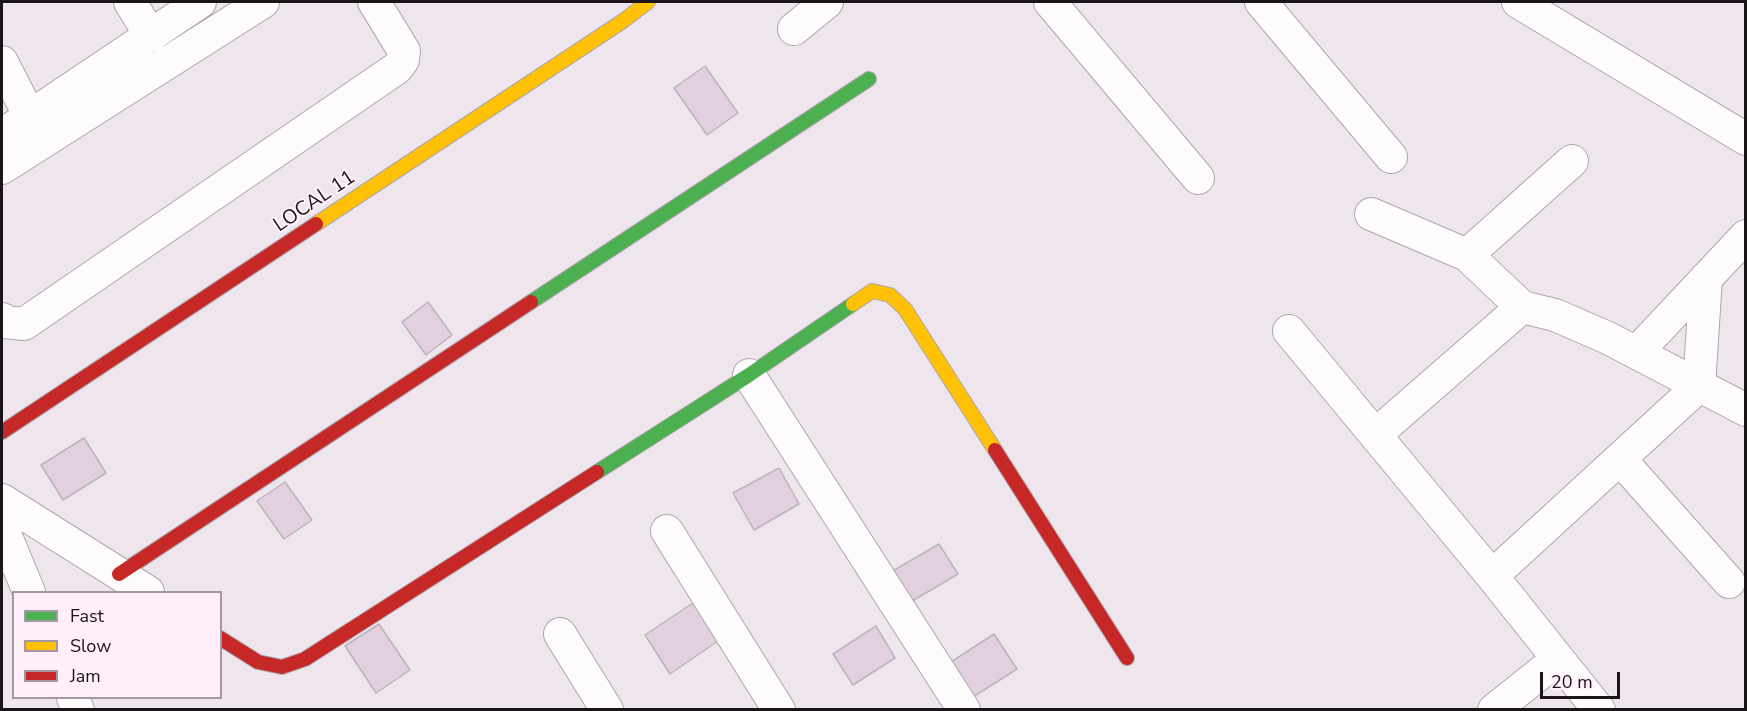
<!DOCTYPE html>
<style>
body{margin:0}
#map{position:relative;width:1747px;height:711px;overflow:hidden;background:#efe5ed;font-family:"Nunito Sans",sans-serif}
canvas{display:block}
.frame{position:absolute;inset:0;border:3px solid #1b151a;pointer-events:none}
.legend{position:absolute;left:12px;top:591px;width:210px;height:108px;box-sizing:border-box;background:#feeffb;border:2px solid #a398a1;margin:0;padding:8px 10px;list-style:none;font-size:18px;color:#1b151a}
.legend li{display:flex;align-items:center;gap:12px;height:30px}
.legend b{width:30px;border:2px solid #a398a1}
.scale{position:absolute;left:1540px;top:672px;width:80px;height:27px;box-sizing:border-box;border:3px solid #1b151a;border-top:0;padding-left:8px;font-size:18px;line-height:21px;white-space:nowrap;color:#1b151a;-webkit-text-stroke:4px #feeffb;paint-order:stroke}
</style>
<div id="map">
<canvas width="1747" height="711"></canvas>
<div class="frame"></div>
<ul class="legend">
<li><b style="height:8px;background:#4caf50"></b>Fast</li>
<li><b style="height:8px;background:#ffc107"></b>Slow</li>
<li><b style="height:8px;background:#c62828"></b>Jam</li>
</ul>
<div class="scale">20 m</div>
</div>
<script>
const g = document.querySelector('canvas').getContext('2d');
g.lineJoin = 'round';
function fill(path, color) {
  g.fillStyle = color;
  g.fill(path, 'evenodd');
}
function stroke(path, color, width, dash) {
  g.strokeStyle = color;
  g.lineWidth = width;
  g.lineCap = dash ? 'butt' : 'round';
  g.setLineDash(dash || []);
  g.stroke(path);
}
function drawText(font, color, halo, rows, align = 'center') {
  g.font = font + ' "Nunito Sans",sans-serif';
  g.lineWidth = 4.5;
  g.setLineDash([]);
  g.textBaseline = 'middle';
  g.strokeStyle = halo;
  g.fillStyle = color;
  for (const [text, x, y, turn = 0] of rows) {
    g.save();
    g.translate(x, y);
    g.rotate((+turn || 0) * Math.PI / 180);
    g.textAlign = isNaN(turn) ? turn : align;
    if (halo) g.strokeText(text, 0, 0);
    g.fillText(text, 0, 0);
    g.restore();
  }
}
const building = new Path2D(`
 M 705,66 L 738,113 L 707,135 L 674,88 Z
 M 428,302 L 452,335 L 426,355 L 402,322 Z
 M 84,438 L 106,473 L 63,500 L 41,465 Z
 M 779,468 L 799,504 L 754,530 L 733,493 Z
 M 285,482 L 312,520 L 284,539 L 257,501 Z
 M 939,544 L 958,574 L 909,603 L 891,572 Z
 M 693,603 L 718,641 L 670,674 L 645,635 Z
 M 379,624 L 410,670 L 376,693 L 345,646 Z
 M 876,626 L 895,658 L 853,685 L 833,654 Z
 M 994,634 L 1017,669 L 973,697 L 951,662 Z`);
const street = new Path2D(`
 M 130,2 L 151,36
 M 1050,2 L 1198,178
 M 1261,2 L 1391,157
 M 1518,2 L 1746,139
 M 794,29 L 827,2
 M 2,62 L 30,117
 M 2,135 L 200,2
 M 2,168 L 263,2
 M 1371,214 L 1467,255 L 1522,307
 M 1467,255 L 1572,161
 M 2,319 L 4,322 L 24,324 L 397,68 L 403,60 L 404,51 L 374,2
 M 1289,331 L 1492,576 L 1599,710
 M 1637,352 L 1746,236
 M 749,375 L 964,710
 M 1375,435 L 1522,307 L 1555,315 L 1608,338 L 1746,410
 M 1620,459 L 1729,582
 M 2,500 L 148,592
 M 2,527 L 29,592
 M 667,531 L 779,710
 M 1492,576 L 1699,386 L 1706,278
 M 560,634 L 607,710
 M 73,698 L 78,710
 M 1494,710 L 1558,659`);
const fast = new Path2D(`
 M 531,302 L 869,79
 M 597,472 L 749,375 L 853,304`);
const slow = new Path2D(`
 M 316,224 L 623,21 L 648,2
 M 853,304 L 872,291 L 890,295 L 905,309 L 995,450`);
const jam = new Path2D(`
 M 2,432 L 316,224
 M 995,450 L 1127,658
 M 119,574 L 531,302
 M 220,638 L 258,662 L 282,667 L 305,659 L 597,472`);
const streetNames = [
 ["LOCAL 11",315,202,-34]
];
fill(building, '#e2cfdf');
stroke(building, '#bcb4ba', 1.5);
stroke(street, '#ada6ac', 34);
stroke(fast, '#ada6ac', 16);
stroke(slow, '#ada6ac', 16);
stroke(jam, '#ada6ac', 16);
stroke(street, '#fdfbfc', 32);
stroke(fast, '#4caf50', 14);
stroke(slow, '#ffc107', 14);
stroke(jam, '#c62828', 14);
drawText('20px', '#1b151a', '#feeffb', streetNames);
</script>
